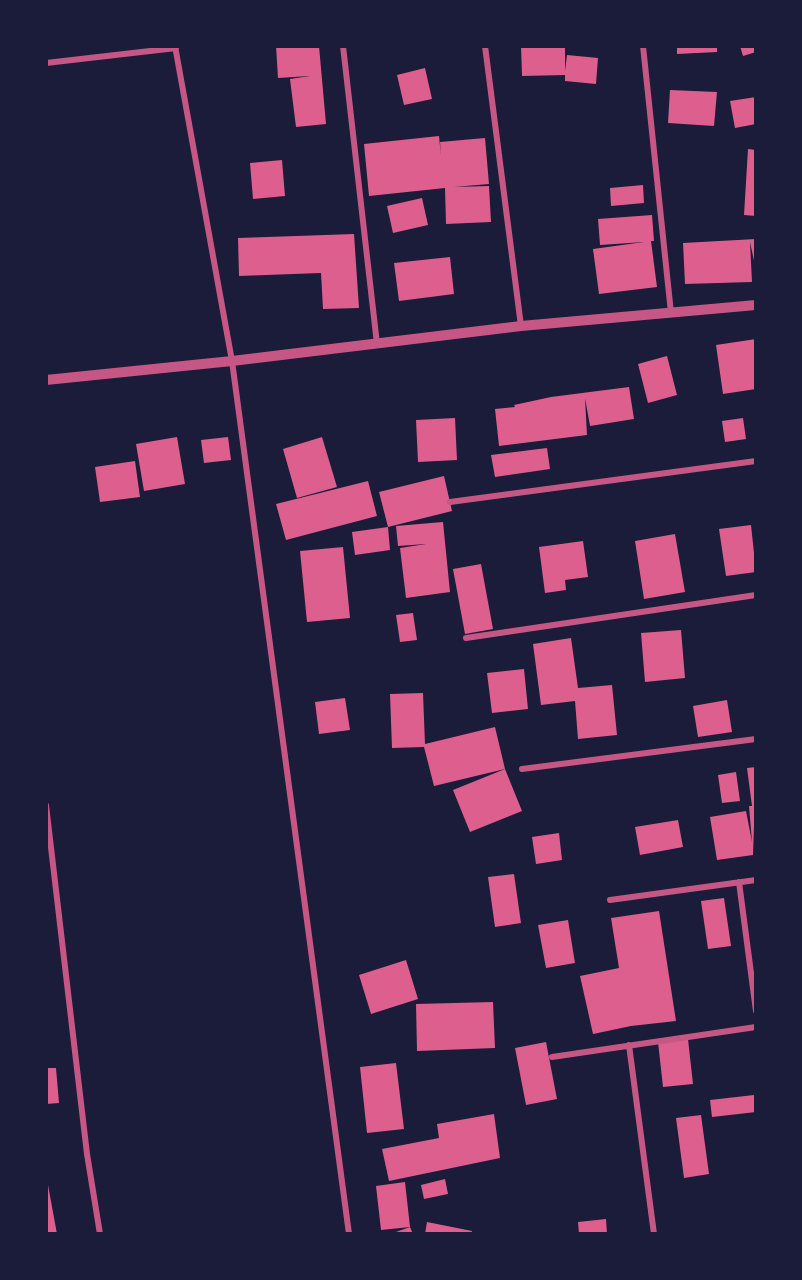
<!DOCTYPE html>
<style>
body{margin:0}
#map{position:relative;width:802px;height:1280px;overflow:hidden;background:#1b1b3a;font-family:Spectral,serif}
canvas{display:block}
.frame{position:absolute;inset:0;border:48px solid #1b1b3a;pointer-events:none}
</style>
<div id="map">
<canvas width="802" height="1280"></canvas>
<div class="frame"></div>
</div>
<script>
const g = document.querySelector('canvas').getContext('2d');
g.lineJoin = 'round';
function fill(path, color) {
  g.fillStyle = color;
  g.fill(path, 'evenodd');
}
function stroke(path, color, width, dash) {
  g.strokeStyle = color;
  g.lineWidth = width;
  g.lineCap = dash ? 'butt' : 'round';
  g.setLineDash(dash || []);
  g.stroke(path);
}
const building = new Path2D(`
 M 276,46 L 319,46 L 326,124 L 296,127 L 290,79 L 310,76 L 278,78 Z
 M 521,46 L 565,46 L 565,71 L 567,55 L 598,58 L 596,84 L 565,81 L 565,75 L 522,76 Z
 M 677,46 L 717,46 L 717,52 L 677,54 Z
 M 740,46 L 756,46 L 756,52 L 743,56 Z
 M 425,68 L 432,99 L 404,105 L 397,75 Z
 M 670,90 L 717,92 L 714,126 L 668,123 Z
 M 756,97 L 756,124 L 735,128 L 730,101 Z
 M 439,136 L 441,156 L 440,142 L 485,138 L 489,184 L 454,187 L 489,186 L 491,222 L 446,224 L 445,188 L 369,196 L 364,144 Z
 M 748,149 L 756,150 L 756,216 L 744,215 Z
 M 282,160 L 285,196 L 253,199 L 250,163 Z
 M 643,185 L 644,203 L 611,206 L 610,188 Z
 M 422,198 L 428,225 L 393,233 L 387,206 Z
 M 652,215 L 654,241 L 651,241 L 657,287 L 599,294 L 593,249 L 644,242 L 600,245 L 598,219 Z
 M 354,234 L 359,308 L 323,309 L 321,273 L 239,276 L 238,238 Z
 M 756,239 L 756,270 L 750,242 L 752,282 L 685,284 L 683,243 Z
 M 450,257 L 454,294 L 399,301 L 394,263 Z
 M 756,339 L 756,389 L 723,394 L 716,345 Z
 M 667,356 L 677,395 L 648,403 L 638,364 Z
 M 629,387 L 634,419 L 590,426 L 585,398 L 587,435 L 499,446 L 495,409 L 515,407 L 514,405 L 551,397 Z
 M 455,418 L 457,460 L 418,462 L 416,420 Z
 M 743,418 L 746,439 L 725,442 L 722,421 Z
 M 177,437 L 185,484 L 144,491 L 136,444 Z
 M 228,437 L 231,460 L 204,463 L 201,440 Z
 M 322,437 L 337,487 L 297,498 L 283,449 Z
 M 547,448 L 550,469 L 495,477 L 491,455 Z
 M 135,461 L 140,497 L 100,502 L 95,467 Z
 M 444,476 L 452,511 L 388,527 L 379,492 Z
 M 368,481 L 377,516 L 286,540 L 276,504 Z
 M 443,522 L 450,592 L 406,598 L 400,548 L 426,544 L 398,546 L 396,526 Z
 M 751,525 L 756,572 L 726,576 L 719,529 Z
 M 388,527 L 390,550 L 355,555 L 352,532 Z
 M 675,534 L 685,592 L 644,599 L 635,541 Z
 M 583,541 L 588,577 L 565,580 L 566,590 L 545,593 L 539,547 Z
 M 343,547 L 350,618 L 307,622 L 300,551 Z
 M 481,564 L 493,629 L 465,634 L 453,569 Z
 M 413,613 L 417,640 L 400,642 L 396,615 Z
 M 681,630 L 685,678 L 645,682 L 641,633 Z
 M 571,638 L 578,688 L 612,685 L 617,735 L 578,739 L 575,701 L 541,705 L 533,644 Z
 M 524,669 L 528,709 L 492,713 L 487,673 Z
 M 423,693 L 425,744 L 495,727 L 505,769 L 522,811 L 470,832 L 453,790 L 505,769 L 434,786 L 424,747 L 392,748 L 390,694 Z
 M 345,698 L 350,730 L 319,734 L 315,702 Z
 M 727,700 L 732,732 L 698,737 L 693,706 Z
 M 756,767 L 753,855 L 717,860 L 710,817 L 746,811 L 752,842 L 749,806 L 752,806 L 747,768 Z
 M 736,772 L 740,801 L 722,803 L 718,775 Z
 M 678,820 L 683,847 L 640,855 L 635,827 Z
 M 559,833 L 562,860 L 536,864 L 532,837 Z
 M 514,874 L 521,923 L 495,927 L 488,877 Z
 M 724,898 L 731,946 L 708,949 L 701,901 Z
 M 659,911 L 676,1021 L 631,1026 L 593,1034 L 580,976 L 619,968 L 611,918 Z
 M 568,920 L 575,963 L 546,968 L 538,925 Z
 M 406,960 L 418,999 L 371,1014 L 359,975 Z
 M 493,1002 L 495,1048 L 417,1051 L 416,1004 Z
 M 688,1039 L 693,1084 L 663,1087 L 658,1042 Z
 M 546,1042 L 557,1099 L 526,1105 L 515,1048 Z
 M 396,1063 L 404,1129 L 367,1133 L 360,1067 Z
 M 46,1068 L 56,1068 L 59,1103 L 46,1104 Z
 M 754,1095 L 756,1112 L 712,1117 L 710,1100 Z
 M 494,1114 L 500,1158 L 389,1181 L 382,1149 L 439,1138 L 437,1124 Z
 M 701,1115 L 709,1174 L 684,1178 L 676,1118 Z
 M 445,1179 L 448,1194 L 424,1199 L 421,1185 Z
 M 405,1182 L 410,1227 L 381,1230 L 376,1186 Z
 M 46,1185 L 48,1185 L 57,1234 L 46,1234 Z
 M 606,1219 L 607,1234 L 579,1234 L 578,1222 Z
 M 427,1222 L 472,1231 L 471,1234 L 425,1234 Z
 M 410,1227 L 413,1234 L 393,1234 L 393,1233 Z`);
const minor = new Path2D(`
 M 175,46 L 232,361 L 349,1234
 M 343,46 L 377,344
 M 485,46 L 521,326
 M 643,46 L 671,313
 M 46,63 L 176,48
 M 450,502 L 756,461
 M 466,638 L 756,595
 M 522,769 L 756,739
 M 46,805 L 87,1154 L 100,1234
 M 739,882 L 756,1011
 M 610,900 L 756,880
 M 629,1045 L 654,1234
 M 552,1057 L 756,1027`);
const tertiary = new Path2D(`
 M 46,380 L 232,361 L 521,326 L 756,305`);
fill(building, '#dd5f8e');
stroke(minor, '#c65784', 6);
stroke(tertiary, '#c65784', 10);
</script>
